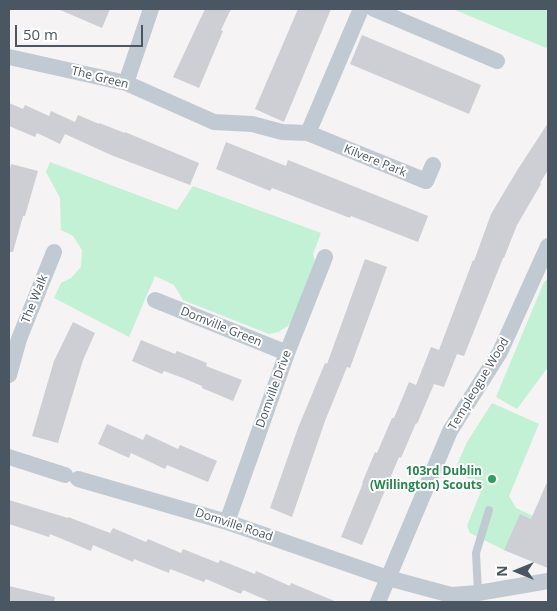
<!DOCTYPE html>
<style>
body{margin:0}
#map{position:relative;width:557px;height:611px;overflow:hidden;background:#f5f3f3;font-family:"Open Sans",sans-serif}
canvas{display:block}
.frame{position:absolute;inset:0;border:10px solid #4a5661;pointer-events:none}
.north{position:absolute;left:492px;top:546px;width:50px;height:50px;-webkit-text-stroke:4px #fff;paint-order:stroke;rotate:270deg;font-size:14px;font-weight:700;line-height:20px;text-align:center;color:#4a5661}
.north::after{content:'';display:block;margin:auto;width:18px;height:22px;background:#4a5661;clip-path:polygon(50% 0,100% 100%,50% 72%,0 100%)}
.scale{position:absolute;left:15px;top:25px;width:128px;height:22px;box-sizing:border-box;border:2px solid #4a5661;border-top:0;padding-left:6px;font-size:15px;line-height:18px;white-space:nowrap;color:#4a5661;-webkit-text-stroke:4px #fff;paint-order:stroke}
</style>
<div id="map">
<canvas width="557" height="611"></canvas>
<div class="frame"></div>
<div class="north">N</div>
<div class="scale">50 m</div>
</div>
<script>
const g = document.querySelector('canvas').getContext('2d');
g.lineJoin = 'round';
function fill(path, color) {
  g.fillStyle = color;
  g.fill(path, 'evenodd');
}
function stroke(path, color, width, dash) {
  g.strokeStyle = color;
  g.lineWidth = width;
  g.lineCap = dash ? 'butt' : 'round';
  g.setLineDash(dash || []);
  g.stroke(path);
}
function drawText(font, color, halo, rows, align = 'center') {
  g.font = font + ' "Open Sans",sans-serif';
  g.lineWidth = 4;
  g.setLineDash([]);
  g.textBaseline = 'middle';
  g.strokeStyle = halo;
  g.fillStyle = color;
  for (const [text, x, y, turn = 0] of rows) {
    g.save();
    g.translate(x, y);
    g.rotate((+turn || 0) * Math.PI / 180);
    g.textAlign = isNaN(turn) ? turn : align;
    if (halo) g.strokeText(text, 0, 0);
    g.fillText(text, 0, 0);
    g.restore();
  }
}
const green = new Path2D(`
 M 453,9 L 548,9 L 548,46 L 546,48 Z
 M 50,162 L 177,210 L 193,186 L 321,233 L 313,254 L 316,265 L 294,318 L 288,326 L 278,332 L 269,334 L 183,300 L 174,285 L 155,276 L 129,337 L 54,298 L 61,283 L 71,278 L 81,267 L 82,250 L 73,236 L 61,230 L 60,198 L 46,172 Z
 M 548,279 L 548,367 L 517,409 L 496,397 L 544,282 Z
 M 492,403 L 539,424 L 509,496 L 516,508 L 548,523 L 548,568 L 504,550 L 470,533 L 467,526 L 483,486 L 454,471 L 467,442 Z`);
const building = new Path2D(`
 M 58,9 L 110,9 L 102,28 Z
 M 205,9 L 231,9 L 221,30 L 223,31 L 199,88 L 173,77 Z
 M 298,9 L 331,9 L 284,122 L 255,109 Z
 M 362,35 L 481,85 L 469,114 L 350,64 Z
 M 9,103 L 23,109 L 25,105 L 49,116 L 51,111 L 75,122 L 78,115 L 99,124 L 99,123 L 125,133 L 125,132 L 199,163 L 190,185 L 111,155 L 65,134 L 60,144 L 37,133 L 35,137 L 9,126 Z
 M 548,123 L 548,170 L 540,183 L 541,184 L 517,225 L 504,258 L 503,258 L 464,356 L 457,354 L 444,387 L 434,384 L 417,424 L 416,423 L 401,458 L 399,457 L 362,545 L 341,537 L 363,483 L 362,483 L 375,452 L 377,453 L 392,418 L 394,418 L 409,382 L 416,385 L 431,347 L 439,350 L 473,260 L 474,261 L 491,214 L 518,169 Z
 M 226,142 L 286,166 L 288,160 L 428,216 L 418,242 L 351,216 L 350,218 L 272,188 L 270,191 L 216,169 Z
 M 11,164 L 38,171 L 25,216 L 23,216 L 13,252 L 9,252 L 9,174 Z
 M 365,259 L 387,267 L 350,368 L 347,367 L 325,421 L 292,517 L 270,508 L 298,428 L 325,363 L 327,364 Z
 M 73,322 L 95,333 L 83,360 L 58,443 L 32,436 L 54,361 Z
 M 141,340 L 175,354 L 177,351 L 207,363 L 206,366 L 242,380 L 233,401 L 202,388 L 202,386 L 183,378 L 164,371 L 162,374 L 132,361 Z
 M 107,424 L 143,440 L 146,434 L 178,449 L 180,445 L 217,461 L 208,482 L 167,465 L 165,469 L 131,453 L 129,458 L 98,444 Z
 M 548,480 L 548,568 L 504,550 L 520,514 L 531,519 Z
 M 9,500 L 68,518 L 68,517 L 110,533 L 113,528 L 146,542 L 148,539 L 181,553 L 183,549 L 218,563 L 220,560 L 255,574 L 256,571 L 290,586 L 291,583 L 337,602 L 271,602 L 243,590 L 241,594 L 206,579 L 204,582 L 170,569 L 169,573 L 134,559 L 133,562 L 93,545 L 91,551 L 50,534 L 49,537 L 9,524 Z
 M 9,586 L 55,597 L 54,602 L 9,602 Z`);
const service = new Path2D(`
 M 478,593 L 476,553 L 489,510`);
const minor = new Path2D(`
 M 374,9 L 497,61
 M 9,57 L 126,83 L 214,122 L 252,124 L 282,132 L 308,133 L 426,181 L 433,165
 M 126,83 L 151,9
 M 308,133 L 361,9
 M 155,300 L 287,353
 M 9,375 L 19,339 L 54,252
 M 9,457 L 65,475
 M 78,479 L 227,522 L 388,578 L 451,595 L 478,593 L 548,581
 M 227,522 L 287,353 L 325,257
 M 378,602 L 450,431 L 500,352 L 548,246`);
const markers = [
 [492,479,5,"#2e9e5b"]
];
const streetNames = [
 ["The Green",100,78,14],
 ["Kilvere Park",375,161,22],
 ["The Walk",35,299,-68],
 ["Domville Green",221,327,22],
 ["Templeogue Wood",479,384,-59],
 ["Domville Drive",274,389,-70],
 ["Domville Road",234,525,18]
];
const leisureNames = [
 ["103rd Dublin",482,472],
 ["(Willington) Scouts",482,486]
];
fill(green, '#c3f1d5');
fill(building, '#cdcfd5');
stroke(service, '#c1cad2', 8);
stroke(minor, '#c1cad2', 16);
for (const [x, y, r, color] of markers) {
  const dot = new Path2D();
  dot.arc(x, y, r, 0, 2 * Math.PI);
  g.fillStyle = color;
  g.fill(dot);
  stroke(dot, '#fff', 2);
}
drawText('12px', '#4a5661', '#fff', streetNames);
drawText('bold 12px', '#27864d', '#fff', leisureNames, 'right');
</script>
